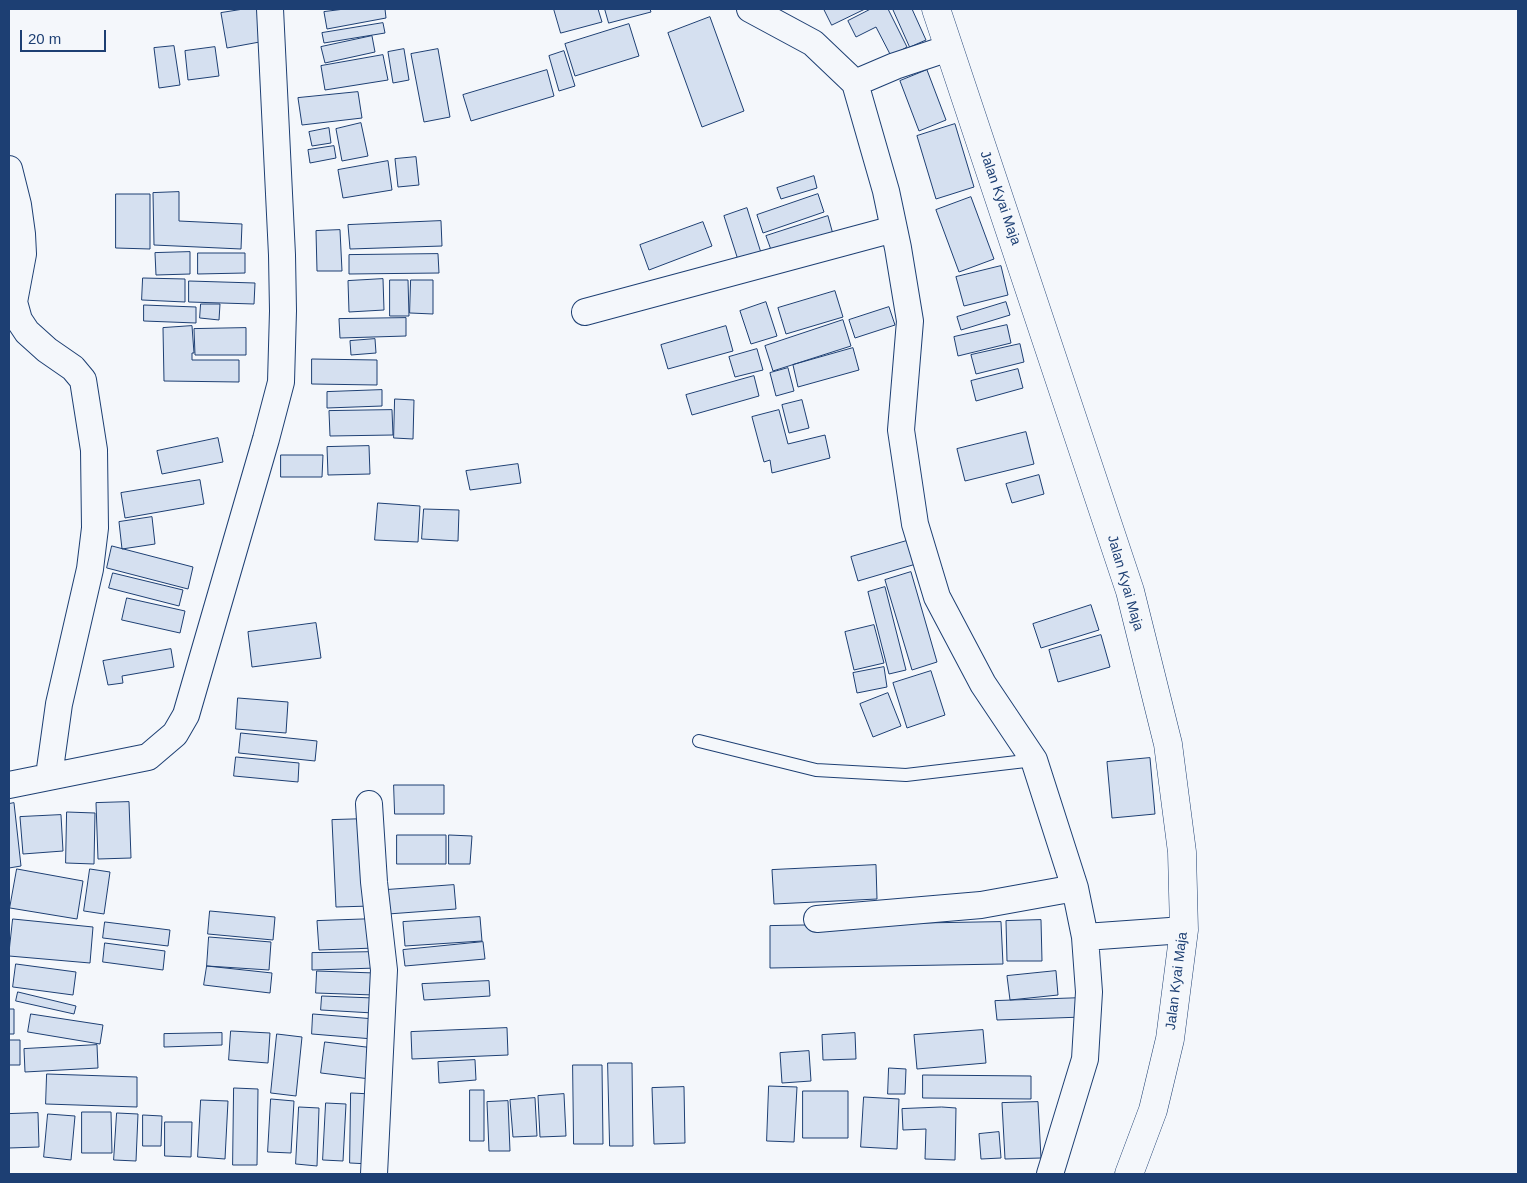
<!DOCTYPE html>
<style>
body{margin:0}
#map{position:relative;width:1527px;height:1183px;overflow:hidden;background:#f4f7fb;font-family:Arial,sans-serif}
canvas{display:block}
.frame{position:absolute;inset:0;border:10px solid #1d3f73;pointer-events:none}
.scale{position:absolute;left:20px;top:30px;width:86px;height:22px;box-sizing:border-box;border:2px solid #1d3f73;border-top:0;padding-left:6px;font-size:15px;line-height:18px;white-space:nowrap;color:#1d3f73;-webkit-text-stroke:4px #f4f7fb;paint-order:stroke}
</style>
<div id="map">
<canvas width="1527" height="1183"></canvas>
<div class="frame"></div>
<div class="scale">20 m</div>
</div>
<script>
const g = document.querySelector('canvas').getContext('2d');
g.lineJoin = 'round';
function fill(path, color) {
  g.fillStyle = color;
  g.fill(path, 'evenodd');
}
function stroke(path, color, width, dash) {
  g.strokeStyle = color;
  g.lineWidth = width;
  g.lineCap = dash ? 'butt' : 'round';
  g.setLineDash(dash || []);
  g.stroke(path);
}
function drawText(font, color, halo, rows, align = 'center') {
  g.font = font + ' Arial,sans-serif';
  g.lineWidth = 4;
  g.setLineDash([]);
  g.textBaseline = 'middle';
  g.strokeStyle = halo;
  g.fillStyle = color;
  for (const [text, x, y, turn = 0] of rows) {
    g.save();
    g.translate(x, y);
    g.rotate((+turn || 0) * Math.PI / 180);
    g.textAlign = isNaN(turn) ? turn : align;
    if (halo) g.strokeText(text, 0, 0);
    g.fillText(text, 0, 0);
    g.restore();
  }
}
const building = new Path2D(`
 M 244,9 L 259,9 L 265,41 L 227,48 L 221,13 Z
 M 345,9 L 385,9 L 386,18 L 327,29 L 324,12 Z
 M 554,9 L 598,9 L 602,22 L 561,33 Z
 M 605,9 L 650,9 L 651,12 L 609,23 Z
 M 824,9 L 865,9 L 832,25 Z
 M 871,9 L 888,9 L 907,47 L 891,56 L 876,27 L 856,37 L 848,21 Z
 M 893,9 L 912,9 L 926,40 L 910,47 Z
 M 710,17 L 744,111 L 702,127 L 668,33 Z
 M 383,23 L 385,33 L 324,43 L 322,33 Z
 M 629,24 L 639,56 L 575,76 L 565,44 Z
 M 372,36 L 375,52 L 325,63 L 321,47 Z
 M 174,46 L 180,85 L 159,88 L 154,48 Z
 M 215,47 L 219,76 L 188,80 L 185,51 Z
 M 404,49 L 409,80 L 393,83 L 388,52 Z
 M 438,49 L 450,117 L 424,122 L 411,54 Z
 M 564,51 L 575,86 L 559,91 L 549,56 Z
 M 383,55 L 388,80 L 325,90 L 321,66 Z
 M 547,70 L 554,96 L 471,121 L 463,95 Z
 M 927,70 L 946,120 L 919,131 L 900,81 Z
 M 358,92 L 362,118 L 302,125 L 298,98 Z
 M 361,123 L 368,156 L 342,161 L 336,129 Z
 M 955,124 L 974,187 L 936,199 L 917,136 Z
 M 329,128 L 331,143 L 312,146 L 309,132 Z
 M 334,146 L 336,158 L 310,163 L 308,150 Z
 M 416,157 L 419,185 L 398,187 L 395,159 Z
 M 388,161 L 392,190 L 343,198 L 338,170 Z
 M 814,176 L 817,188 L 781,199 L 777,188 Z
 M 179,192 L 179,221 L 242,224 L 241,249 L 154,245 L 153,193 Z
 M 116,194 L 150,194 L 150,249 L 116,248 Z
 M 818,194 L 824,212 L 763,233 L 757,215 Z
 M 971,197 L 994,259 L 959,272 L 936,210 Z
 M 747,208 L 762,256 L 739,263 L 724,216 Z
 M 828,216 L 834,238 L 774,258 L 766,236 Z
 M 441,221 L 442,246 L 350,249 L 348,225 Z
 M 703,222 L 712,246 L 649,270 L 640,245 Z
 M 340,230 L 342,271 L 317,271 L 316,231 Z
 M 190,252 L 190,274 L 156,275 L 155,253 Z
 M 198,253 L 245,253 L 245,273 L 198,274 Z
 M 438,254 L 439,273 L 349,274 L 349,255 Z
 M 1001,266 L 1008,295 L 964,306 L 956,277 Z
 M 143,278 L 185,279 L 185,302 L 142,300 Z
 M 383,279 L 384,310 L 349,312 L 348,281 Z
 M 390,280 L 408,280 L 409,316 L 390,316 Z
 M 411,280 L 433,280 L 433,314 L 410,313 Z
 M 189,281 L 255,283 L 254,304 L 189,302 Z
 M 835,291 L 843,317 L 786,334 L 778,308 Z
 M 766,302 L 777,336 L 751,344 L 740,311 Z
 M 1006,302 L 1010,315 L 961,330 L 957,317 Z
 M 201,304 L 220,304 L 219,320 L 200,318 Z
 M 144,305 L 196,307 L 196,323 L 144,321 Z
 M 889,307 L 895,325 L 855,338 L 849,320 Z
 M 406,318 L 406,336 L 340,338 L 339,319 Z
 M 843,320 L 851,346 L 773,371 L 765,346 Z
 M 1007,325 L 1011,343 L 958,356 L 954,337 Z
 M 192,326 L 194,353 L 192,353 L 192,360 L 239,360 L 239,382 L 164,381 L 163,328 Z
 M 726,326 L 733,351 L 668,369 L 661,345 Z
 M 246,328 L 246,355 L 195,355 L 194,329 Z
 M 375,339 L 376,353 L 351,355 L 350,341 Z
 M 1020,344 L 1024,362 L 976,374 L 971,355 Z
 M 853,348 L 859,370 L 798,387 L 793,365 Z
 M 757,349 L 763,370 L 735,377 L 729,357 Z
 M 312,359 L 377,360 L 377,385 L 312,384 Z
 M 788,368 L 794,391 L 776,396 L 770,373 Z
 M 1018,369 L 1023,388 L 976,401 L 971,381 Z
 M 754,376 L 759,396 L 692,415 L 686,395 Z
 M 382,390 L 382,406 L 327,408 L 327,392 Z
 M 395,399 L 414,400 L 413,439 L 394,438 Z
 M 802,400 L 809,428 L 789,433 L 782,405 Z
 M 392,410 L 393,435 L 330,436 L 329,411 Z
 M 779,410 L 788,444 L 825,435 L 830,458 L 772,473 L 770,460 L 764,462 L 752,417 Z
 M 1026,432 L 1034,464 L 965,481 L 957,449 Z
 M 218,438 L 223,462 L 162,474 L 157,451 Z
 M 369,446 L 370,474 L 328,475 L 327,447 Z
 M 281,455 L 323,455 L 322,477 L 281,477 Z
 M 518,464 L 521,483 L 470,490 L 466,471 Z
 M 1039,475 L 1044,494 L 1012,503 L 1006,484 Z
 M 200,480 L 204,504 L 125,518 L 121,493 Z
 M 378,503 L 420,506 L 418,542 L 375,540 Z
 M 424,509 L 459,510 L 458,541 L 422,539 Z
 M 152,517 L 155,544 L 122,549 L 119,522 Z
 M 910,540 L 916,564 L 858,581 L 851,557 Z
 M 112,546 L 193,567 L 188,589 L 107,568 Z
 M 911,572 L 937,662 L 912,670 L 885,580 Z
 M 113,573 L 183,590 L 179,606 L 109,588 Z
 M 885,587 L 906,670 L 889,674 L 868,592 Z
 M 127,598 L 185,611 L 180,633 L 122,620 Z
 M 1091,605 L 1099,630 L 1041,648 L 1033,624 Z
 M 316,623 L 321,658 L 252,667 L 248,632 Z
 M 874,625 L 884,663 L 854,670 L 845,632 Z
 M 1101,635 L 1110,667 L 1058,682 L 1049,650 Z
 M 171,649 L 174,667 L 122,676 L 123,683 L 108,685 L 103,661 Z
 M 884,667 L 887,687 L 857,693 L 853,673 Z
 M 931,671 L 945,715 L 907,728 L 893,683 Z
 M 888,693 L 901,726 L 873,737 L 860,704 Z
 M 238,698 L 288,702 L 286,733 L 236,729 Z
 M 241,733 L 317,741 L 315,761 L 239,753 Z
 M 236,757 L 299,763 L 298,782 L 234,776 Z
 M 1150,758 L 1155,814 L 1112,818 L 1107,762 Z
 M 394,785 L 444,785 L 444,814 L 395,814 Z
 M 129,802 L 131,858 L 98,859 L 96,803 Z
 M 14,803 L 21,866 L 9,868 L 9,804 Z
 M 67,812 L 95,813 L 94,864 L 66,863 Z
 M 61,815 L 63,851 L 23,854 L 20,817 Z
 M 366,819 L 371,906 L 336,907 L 332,820 Z
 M 397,835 L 446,835 L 446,864 L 397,864 Z
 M 449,835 L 472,836 L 470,864 L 449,864 Z
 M 876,865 L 877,899 L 774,904 L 772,870 Z
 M 17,869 L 83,881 L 77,919 L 10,908 Z
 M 90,869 L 110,872 L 104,914 L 84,911 Z
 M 454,885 L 456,909 L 388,914 L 386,890 Z
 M 210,911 L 275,917 L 273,940 L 208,934 Z
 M 480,917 L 482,941 L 405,946 L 403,922 Z
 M 13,919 L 93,927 L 90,963 L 9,956 Z
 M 374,919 L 375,948 L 319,950 L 317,921 Z
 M 1041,920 L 1042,961 L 1007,961 L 1006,921 Z
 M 105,922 L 170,930 L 168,946 L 103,938 Z
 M 1001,922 L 1003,964 L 770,968 L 770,926 Z
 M 209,937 L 271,942 L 269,970 L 207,966 Z
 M 483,942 L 485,959 L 405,966 L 403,950 Z
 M 105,943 L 165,951 L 163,970 L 103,962 Z
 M 377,952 L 377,968 L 312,970 L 312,953 Z
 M 16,964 L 76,972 L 73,995 L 13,987 Z
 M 207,966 L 272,973 L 270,993 L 204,985 Z
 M 317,971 L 375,973 L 374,995 L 316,993 Z
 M 1056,971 L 1058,995 L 1010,1000 L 1007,976 Z
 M 489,981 L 490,996 L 424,1000 L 422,984 Z
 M 18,992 L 76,1006 L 74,1014 L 16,1001 Z
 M 322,996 L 374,998 L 373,1013 L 321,1010 Z
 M 1082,998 L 1083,1017 L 997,1020 L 995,1001 Z
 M 9,1009 L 14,1009 L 14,1034 L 9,1034 Z
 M 31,1014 L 103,1025 L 100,1044 L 28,1032 Z
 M 313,1014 L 375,1019 L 373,1039 L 312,1034 Z
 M 507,1028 L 508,1055 L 412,1059 L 411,1032 Z
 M 983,1030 L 986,1063 L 917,1069 L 914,1035 Z
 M 231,1031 L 270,1033 L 268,1063 L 229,1060 Z
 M 222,1033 L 222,1045 L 164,1047 L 164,1034 Z
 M 855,1033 L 856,1059 L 823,1060 L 822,1035 Z
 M 277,1034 L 302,1037 L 296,1096 L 271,1093 Z
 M 9,1040 L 20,1040 L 20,1065 L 9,1065 Z
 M 325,1042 L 374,1048 L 370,1079 L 321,1073 Z
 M 97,1045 L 98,1068 L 25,1072 L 24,1049 Z
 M 809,1051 L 811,1081 L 782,1083 L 780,1053 Z
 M 475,1060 L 476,1080 L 439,1083 L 438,1062 Z
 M 608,1063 L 632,1063 L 633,1146 L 610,1146 Z
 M 573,1065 L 602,1065 L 603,1144 L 574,1144 Z
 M 889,1068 L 906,1069 L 905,1094 L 888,1094 Z
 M 47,1074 L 137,1077 L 137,1107 L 46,1104 Z
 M 923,1075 L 1031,1076 L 1031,1099 L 923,1098 Z
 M 769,1086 L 797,1087 L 794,1142 L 767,1141 Z
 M 684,1087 L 685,1143 L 654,1144 L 652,1088 Z
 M 234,1088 L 258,1089 L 257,1165 L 233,1165 Z
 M 470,1090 L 484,1090 L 484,1141 L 470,1141 Z
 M 803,1091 L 848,1091 L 848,1138 L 803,1138 Z
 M 351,1093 L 372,1094 L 370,1164 L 350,1163 Z
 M 564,1094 L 566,1136 L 540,1137 L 538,1096 Z
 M 864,1097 L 899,1099 L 897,1149 L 861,1147 Z
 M 535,1098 L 537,1136 L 513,1137 L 510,1100 Z
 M 271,1099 L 294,1101 L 291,1153 L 268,1152 Z
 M 201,1100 L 228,1101 L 225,1159 L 198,1157 Z
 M 508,1101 L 510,1151 L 489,1151 L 487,1102 Z
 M 1038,1102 L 1041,1158 L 1005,1159 L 1002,1103 Z
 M 326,1103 L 346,1104 L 343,1161 L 323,1160 Z
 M 299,1107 L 319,1108 L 317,1166 L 296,1164 Z
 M 942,1107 L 956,1108 L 955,1160 L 925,1159 L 926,1129 L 903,1130 L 902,1109 Z
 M 82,1112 L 111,1112 L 112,1153 L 82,1153 Z
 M 38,1113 L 39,1147 L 9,1148 L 9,1114 Z
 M 117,1113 L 138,1114 L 136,1161 L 114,1160 Z
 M 48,1114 L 75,1116 L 71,1160 L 44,1157 Z
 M 143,1115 L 162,1116 L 161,1146 L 143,1146 Z
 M 165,1122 L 192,1122 L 191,1157 L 165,1156 Z
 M 999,1132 L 1001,1158 L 981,1159 L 979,1134 Z`);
const lane = new Path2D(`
 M 699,741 L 816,770 L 906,775 L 1034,760`);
const street = new Path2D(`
 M 750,9 L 813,43 L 855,83 L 886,191 L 898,248 L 910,321 L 901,430 L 915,524 L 937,597 L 983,684 L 1034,760 L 1075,888 L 1085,937 L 1089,992 L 1085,1059 L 1050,1174
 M 855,83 L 895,66 L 949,48
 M 9,169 L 18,205 L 22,234 L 23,254 L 14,302 L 19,320 L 27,332 L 47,350 L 73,368 L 83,380 L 94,450 L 95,528 L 90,569 L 59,704 L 49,776
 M 585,312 L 894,229
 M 9,785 L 148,757 L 175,734 L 186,715 L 266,439 L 281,382 L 283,311 L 282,255 L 270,9
 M 369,804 L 374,882 L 384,970 L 374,1174
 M 817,919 L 981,905 L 1075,888
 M 1085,937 L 1184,930`);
const primary = new Path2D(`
 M 936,9 L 1130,591 L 1168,744 L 1182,852 L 1184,930 L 1170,1039 L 1153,1110 L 1129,1174`);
const streetNames = [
 ["Jalan Kyai Maja",1000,198,71],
 ["Jalan Kyai Maja",1125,583,74],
 ["Jalan Kyai Maja",1177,981,-83]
];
fill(building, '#d5e0f0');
stroke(building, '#1d3f73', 1);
stroke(lane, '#1d3f73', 14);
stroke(street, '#1d3f73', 28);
stroke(primary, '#1d3f73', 29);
stroke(lane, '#f4f7fb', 12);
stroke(street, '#f4f7fb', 26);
stroke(primary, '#f4f7fb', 28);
drawText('14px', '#1d3f73', '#f4f7fb', streetNames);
</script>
